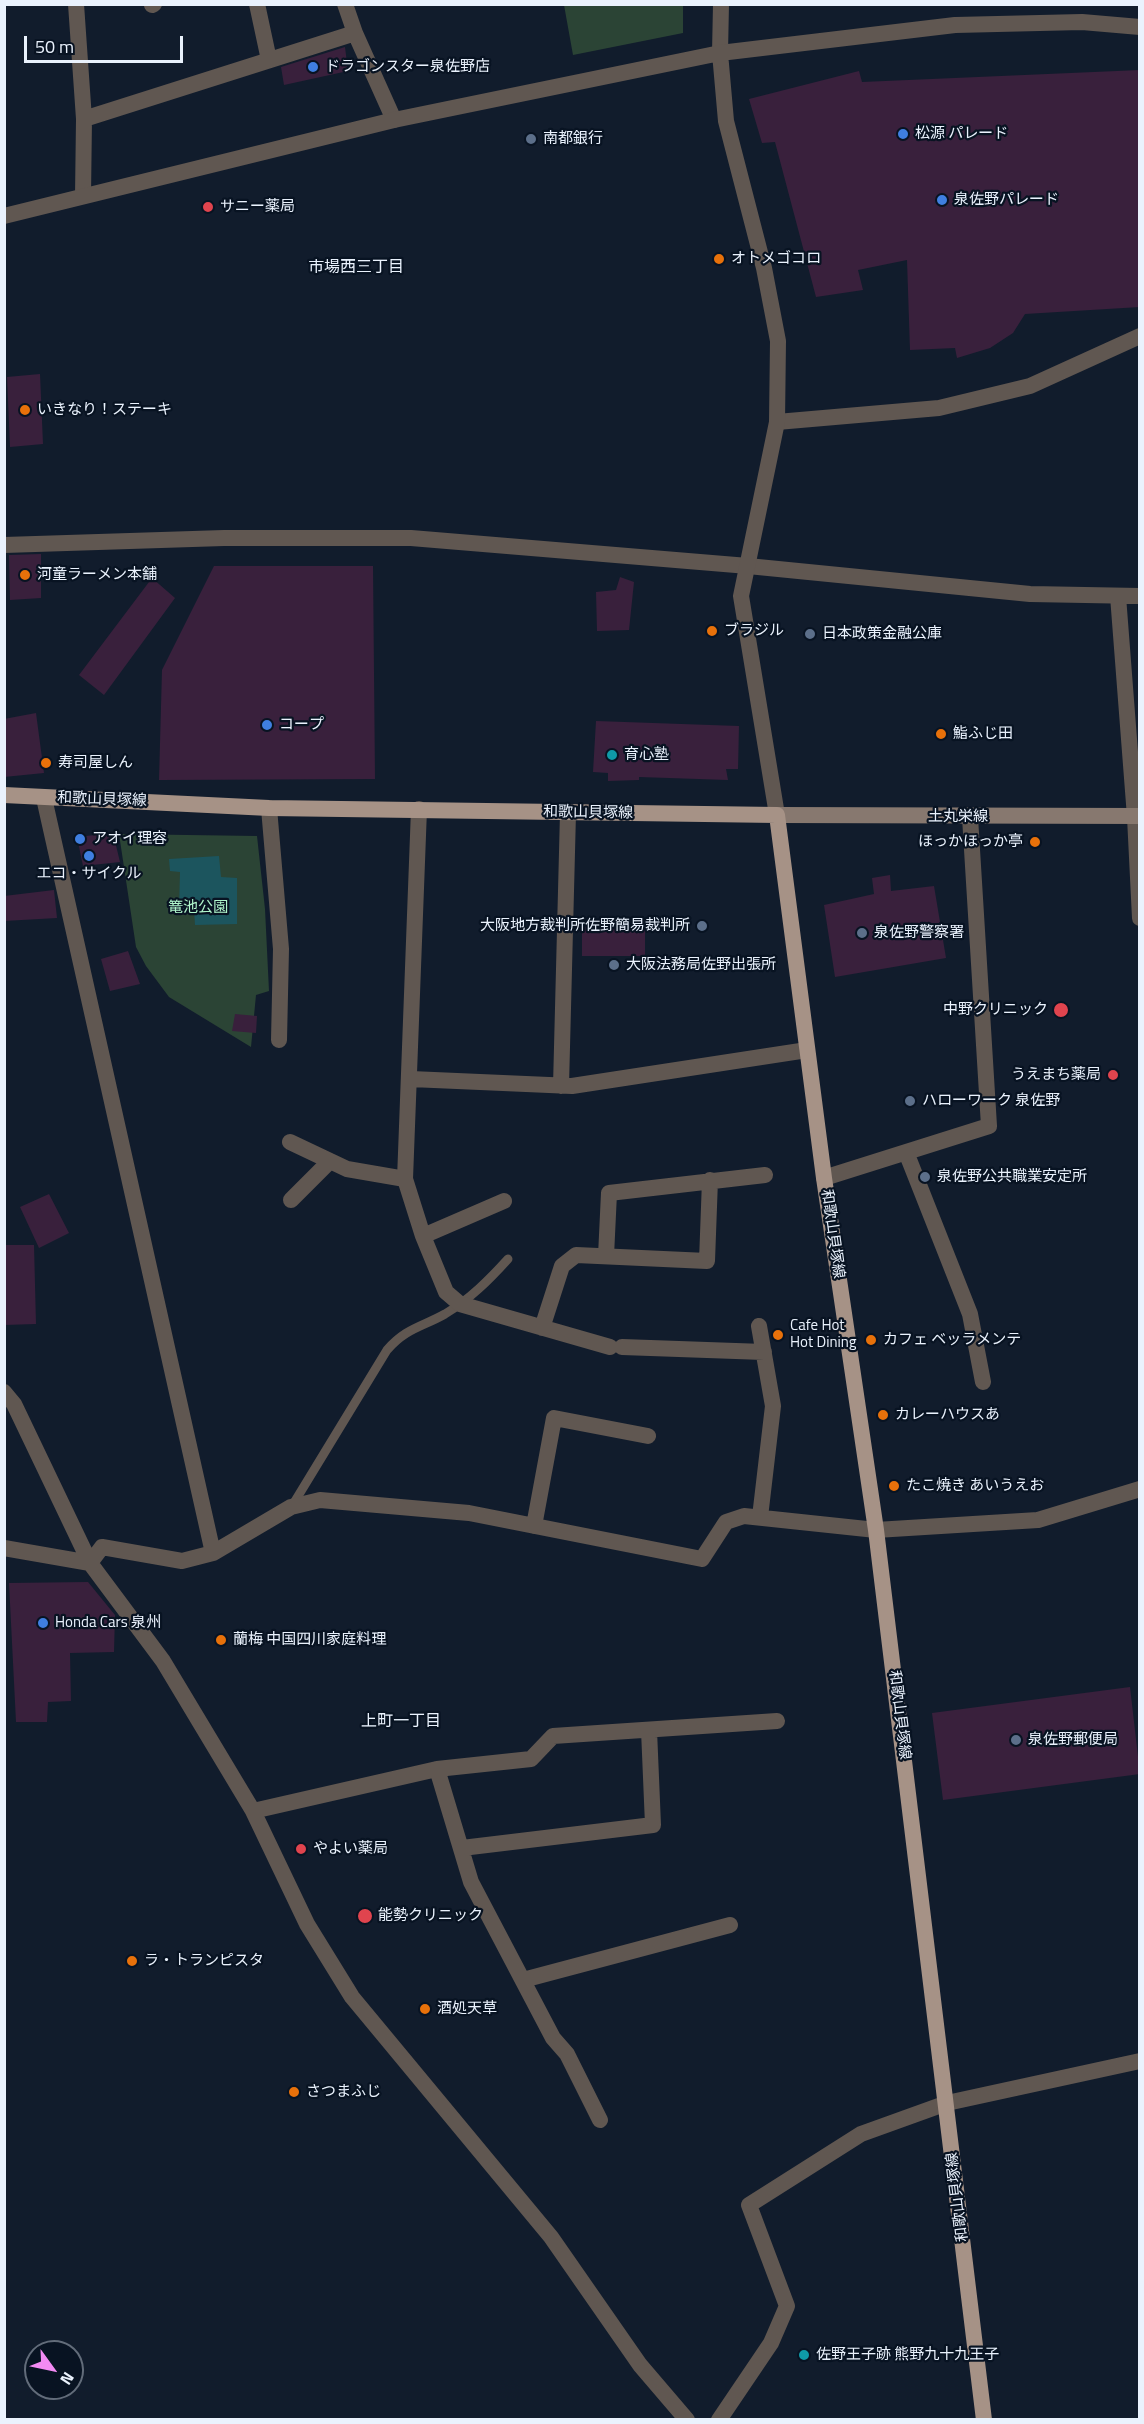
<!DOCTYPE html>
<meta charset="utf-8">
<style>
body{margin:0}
#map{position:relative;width:1144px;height:2424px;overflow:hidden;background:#111c2c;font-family:"Titillium Web",sans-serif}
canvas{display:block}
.frame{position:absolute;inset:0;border:6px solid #eaf2fd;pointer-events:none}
.north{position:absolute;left:24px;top:2340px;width:60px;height:60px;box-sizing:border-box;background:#081322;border:2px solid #626c7a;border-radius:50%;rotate:123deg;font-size:16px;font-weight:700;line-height:24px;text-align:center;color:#eaf2fd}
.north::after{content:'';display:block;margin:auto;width:21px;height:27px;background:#f28af3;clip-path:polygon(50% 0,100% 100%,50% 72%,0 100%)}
.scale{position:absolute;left:24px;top:36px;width:159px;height:27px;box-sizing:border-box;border:3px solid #eaf2fd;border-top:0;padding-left:8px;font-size:18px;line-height:21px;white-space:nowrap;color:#eaf2fd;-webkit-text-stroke:4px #081322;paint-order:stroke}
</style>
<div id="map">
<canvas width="1144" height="2424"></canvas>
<div class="frame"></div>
<div class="north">N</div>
<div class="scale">50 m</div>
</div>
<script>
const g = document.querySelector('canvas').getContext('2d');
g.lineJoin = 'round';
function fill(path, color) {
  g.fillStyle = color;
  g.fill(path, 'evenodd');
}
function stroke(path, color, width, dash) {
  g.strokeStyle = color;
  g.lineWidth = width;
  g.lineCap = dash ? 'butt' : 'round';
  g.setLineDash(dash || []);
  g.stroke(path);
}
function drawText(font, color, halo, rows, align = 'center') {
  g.font = font + ' "Titillium Web","Noto Sans JP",sans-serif';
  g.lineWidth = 4.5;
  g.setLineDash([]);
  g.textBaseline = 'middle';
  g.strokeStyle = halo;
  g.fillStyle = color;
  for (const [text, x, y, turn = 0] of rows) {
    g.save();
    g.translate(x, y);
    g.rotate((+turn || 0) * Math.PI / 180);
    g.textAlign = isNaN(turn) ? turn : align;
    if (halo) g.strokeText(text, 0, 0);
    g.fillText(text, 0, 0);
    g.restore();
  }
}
const green = new Path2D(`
 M 564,5 L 683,5 L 683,33 L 573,55 Z
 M 119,834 L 257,836 L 265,909 L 269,991 L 256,995 L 251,1047 L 169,997 L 146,966 L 136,947 Z`);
const water = new Path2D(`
 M 219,856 L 221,877 L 237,878 L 237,924 L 195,925 L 194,909 L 179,909 L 180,872 L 170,871 L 169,859 Z`);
const building = new Path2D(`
 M 345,47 L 348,71 L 284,85 L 281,67 Z
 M 1140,70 L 1140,307 L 1025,314 L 1013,333 L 990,348 L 957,358 L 955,348 L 910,350 L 907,260 L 858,270 L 863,290 L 816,297 L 775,142 L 762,143 L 749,99 L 859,71 L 862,82 Z
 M 40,374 L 43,444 L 10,447 L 7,377 Z
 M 41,554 L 41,598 L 10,600 L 9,555 Z
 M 214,566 L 373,566 L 375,779 L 159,780 L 162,670 Z
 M 620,577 L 634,582 L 629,630 L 597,631 L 596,592 L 616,590 Z
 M 152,578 L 175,598 L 104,695 L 79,675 Z
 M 36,713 L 44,773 L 4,777 L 4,719 Z
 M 596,721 L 739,726 L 738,769 L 726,769 L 728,780 L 639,777 L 639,780 L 608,781 L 608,773 L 593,772 Z
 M 113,833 L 120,862 L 83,866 L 77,837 Z
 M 890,875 L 891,891 L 934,886 L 946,958 L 835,977 L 824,905 L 874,894 L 872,878 Z
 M 54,890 L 57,918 L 4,921 L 4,896 Z
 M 645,925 L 645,956 L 582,956 L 582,926 Z
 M 128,951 L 140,984 L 110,991 L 101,959 Z
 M 235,1014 L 257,1016 L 256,1033 L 232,1031 Z
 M 49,1194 L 69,1233 L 39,1248 L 20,1207 Z
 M 5,1245 L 34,1245 L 36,1324 L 4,1325 Z
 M 88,1582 L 115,1615 L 114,1652 L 70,1653 L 71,1701 L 48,1702 L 47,1722 L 16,1722 L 9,1583 Z
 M 1130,1687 L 1140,1774 L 943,1800 L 932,1713 Z`);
const service = new Path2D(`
 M 292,1506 L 387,1350 C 406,1328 422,1327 445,1314 C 470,1299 489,1280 508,1259`);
const minor = new Path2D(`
 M 76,4 L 84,119 L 83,196
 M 257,4 L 269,60
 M 345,4 L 355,33 L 394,120
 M 152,5 L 154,4
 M 720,53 L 721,4
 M 84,119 L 355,33
 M 777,422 L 939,408 L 1030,386 L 1140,336
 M 4,545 L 224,538 L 411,538 L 748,566 L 1030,594 L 1140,596
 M 1118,596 L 1135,817 L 1140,918
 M 44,798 L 213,1553
 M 269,808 L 281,949 L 279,1040
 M 419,809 L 405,1179 L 423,1236 L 504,1201
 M 411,1079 L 572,1086 L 807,1050
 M 561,1086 L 568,813
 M 290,1142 L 347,1169 L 405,1179
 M 906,1152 L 970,1314 L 983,1382
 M 824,1178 L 989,1126 L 970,817
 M 291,1200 L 330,1161
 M 423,1236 L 446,1292 L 460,1304 L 610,1347
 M 606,1256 L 609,1193 L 765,1175
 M 759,1326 L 773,1406 L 760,1517
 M 542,1328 L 562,1266 L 576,1255 L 707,1261 L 710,1180
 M 622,1347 L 764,1352
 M 4,1392 L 14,1404 L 90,1563 L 102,1547 L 182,1561 L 213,1553 L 291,1507 L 320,1500 L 469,1513 L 702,1559 L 726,1522 L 744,1516 L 876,1530 L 1038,1520 L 1140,1489
 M 534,1526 L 554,1418 L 648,1436
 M 4,1548 L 90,1563 L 163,1661 L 253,1811 L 307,1924 L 352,1997 L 551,2237 L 640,2365 L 687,2420
 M 437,1769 L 471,1882 L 553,2038 L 567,2054 L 600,2120
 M 253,1811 L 437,1769 L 531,1759 L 553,1736 L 777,1721
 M 462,1848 L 653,1825 L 649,1730
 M 523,1980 L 730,1925
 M 719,2420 L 771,2343 L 787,2306 L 749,2205 L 861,2134 L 947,2103 L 1140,2061`);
const tertiary = new Path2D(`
 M 720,53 L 726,121 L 764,268 L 778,341 L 777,422 L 741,596 L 777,815
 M 4,216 L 394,120 L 720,53 L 955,25 L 1082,22 L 1140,27`);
const secondary = new Path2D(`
 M 777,815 L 1140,816`);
const primary = new Path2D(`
 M 4,795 L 269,808 L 777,815 L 824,1178 L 876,1530 L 984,2420`);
const markers = [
 [313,67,6,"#3f7fe0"],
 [903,134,6,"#3f7fe0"],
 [531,139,6,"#5c6f8a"],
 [942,200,6,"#3f7fe0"],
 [208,207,6,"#e0444e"],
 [719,259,6,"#e8710a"],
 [25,410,6,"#e8710a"],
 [25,575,6,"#e8710a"],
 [712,631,6,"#e8710a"],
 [810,634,6,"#5c6f8a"],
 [267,725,6,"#3f7fe0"],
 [941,734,6,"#e8710a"],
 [612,755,6,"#0f9aa8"],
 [46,763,6,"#e8710a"],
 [80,839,6,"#3f7fe0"],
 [1035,842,6,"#e8710a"],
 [89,856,6,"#3f7fe0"],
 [702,926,6,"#5c6f8a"],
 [862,933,6,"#5c6f8a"],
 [614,965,6,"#5c6f8a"],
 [1061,1010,8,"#e0444e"],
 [1113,1075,6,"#e0444e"],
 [910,1101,6,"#5c6f8a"],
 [925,1177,6,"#5c6f8a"],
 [778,1335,6,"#e8710a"],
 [871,1340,6,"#e8710a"],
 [883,1415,6,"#e8710a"],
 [894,1486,6,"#e8710a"],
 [43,1623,6,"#3f7fe0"],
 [221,1640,6,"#e8710a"],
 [1016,1740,6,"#5c6f8a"],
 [301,1849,6,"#e0444e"],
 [365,1916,8,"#e0444e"],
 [132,1961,6,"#e8710a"],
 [425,2009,6,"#e8710a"],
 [294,2092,6,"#e8710a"],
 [804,2355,6,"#0f9aa8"]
];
const poiNames = [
 ["ドラゴンスター泉佐野店",325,67],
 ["松源 パレード",915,134],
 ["南都銀行",543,139],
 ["泉佐野パレード",954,200],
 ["サニー薬局",220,207],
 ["オトメゴコロ",731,259],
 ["いきなり！ステーキ",37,410],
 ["河童ラーメン本舗",37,575],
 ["ブラジル",724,631],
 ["日本政策金融公庫",822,634],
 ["コープ",279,725],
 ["鮨ふじ田",953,734],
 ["育心塾",624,755],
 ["寿司屋しん",58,763],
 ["アオイ理容",92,839],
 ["ほっかほっか亭",1023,842,"right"],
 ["エコ・サイクル",89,874,"center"],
 ["大阪地方裁判所佐野簡易裁判所",690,926,"right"],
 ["泉佐野警察署",874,933],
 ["大阪法務局佐野出張所",626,965],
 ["中野クリニック",1048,1010,"right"],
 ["うえまち薬局",1101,1075,"right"],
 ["ハローワーク 泉佐野",922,1101],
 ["泉佐野公共職業安定所",937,1177],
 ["Cafe Hot",790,1326],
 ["Hot Dining",790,1343],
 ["カフェ ベッラメンテ",883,1340],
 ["カレーハウスあ",895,1415],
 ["たこ焼き あいうえお",906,1486],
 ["Honda Cars 泉州",55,1623],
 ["蘭梅 中国四川家庭料理",233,1640],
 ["泉佐野郵便局",1028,1740],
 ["やよい薬局",313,1849],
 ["能勢クリニック",378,1916],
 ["ラ・トランピスタ",144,1961],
 ["酒処天草",437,2009],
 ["さつまふじ",306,2092],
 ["佐野王子跡 熊野九十九王子",816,2355]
];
const streetNames = [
 ["和歌山貝塚線",102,800,2],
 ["和歌山貝塚線",588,813,1],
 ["土丸栄線",958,817],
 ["和歌山貝塚線",832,1234,82],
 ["和歌山貝塚線",899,1715,83],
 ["和歌山貝塚線",958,2197,-97]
];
const parkNames = [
 ["篭池公園",198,908]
];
const neighbourhoodNames = [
 ["市場西三丁目",356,268],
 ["上町一丁目",401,1722]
];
fill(green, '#2b4435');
fill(water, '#1c555e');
fill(building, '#39203c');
stroke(service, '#605751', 9);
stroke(minor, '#605751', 16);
stroke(tertiary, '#605751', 16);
stroke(secondary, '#87786f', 16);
stroke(primary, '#a69286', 16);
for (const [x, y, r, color] of markers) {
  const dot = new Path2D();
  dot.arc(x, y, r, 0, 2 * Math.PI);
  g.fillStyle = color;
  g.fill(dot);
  stroke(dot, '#081322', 2);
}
drawText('15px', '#eaf2fd', '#081322', poiNames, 'left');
drawText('15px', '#eaf2fd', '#081322', streetNames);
drawText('15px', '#aff5cb', '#081322', parkNames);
drawText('16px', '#eaf2fd', '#081322', neighbourhoodNames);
</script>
